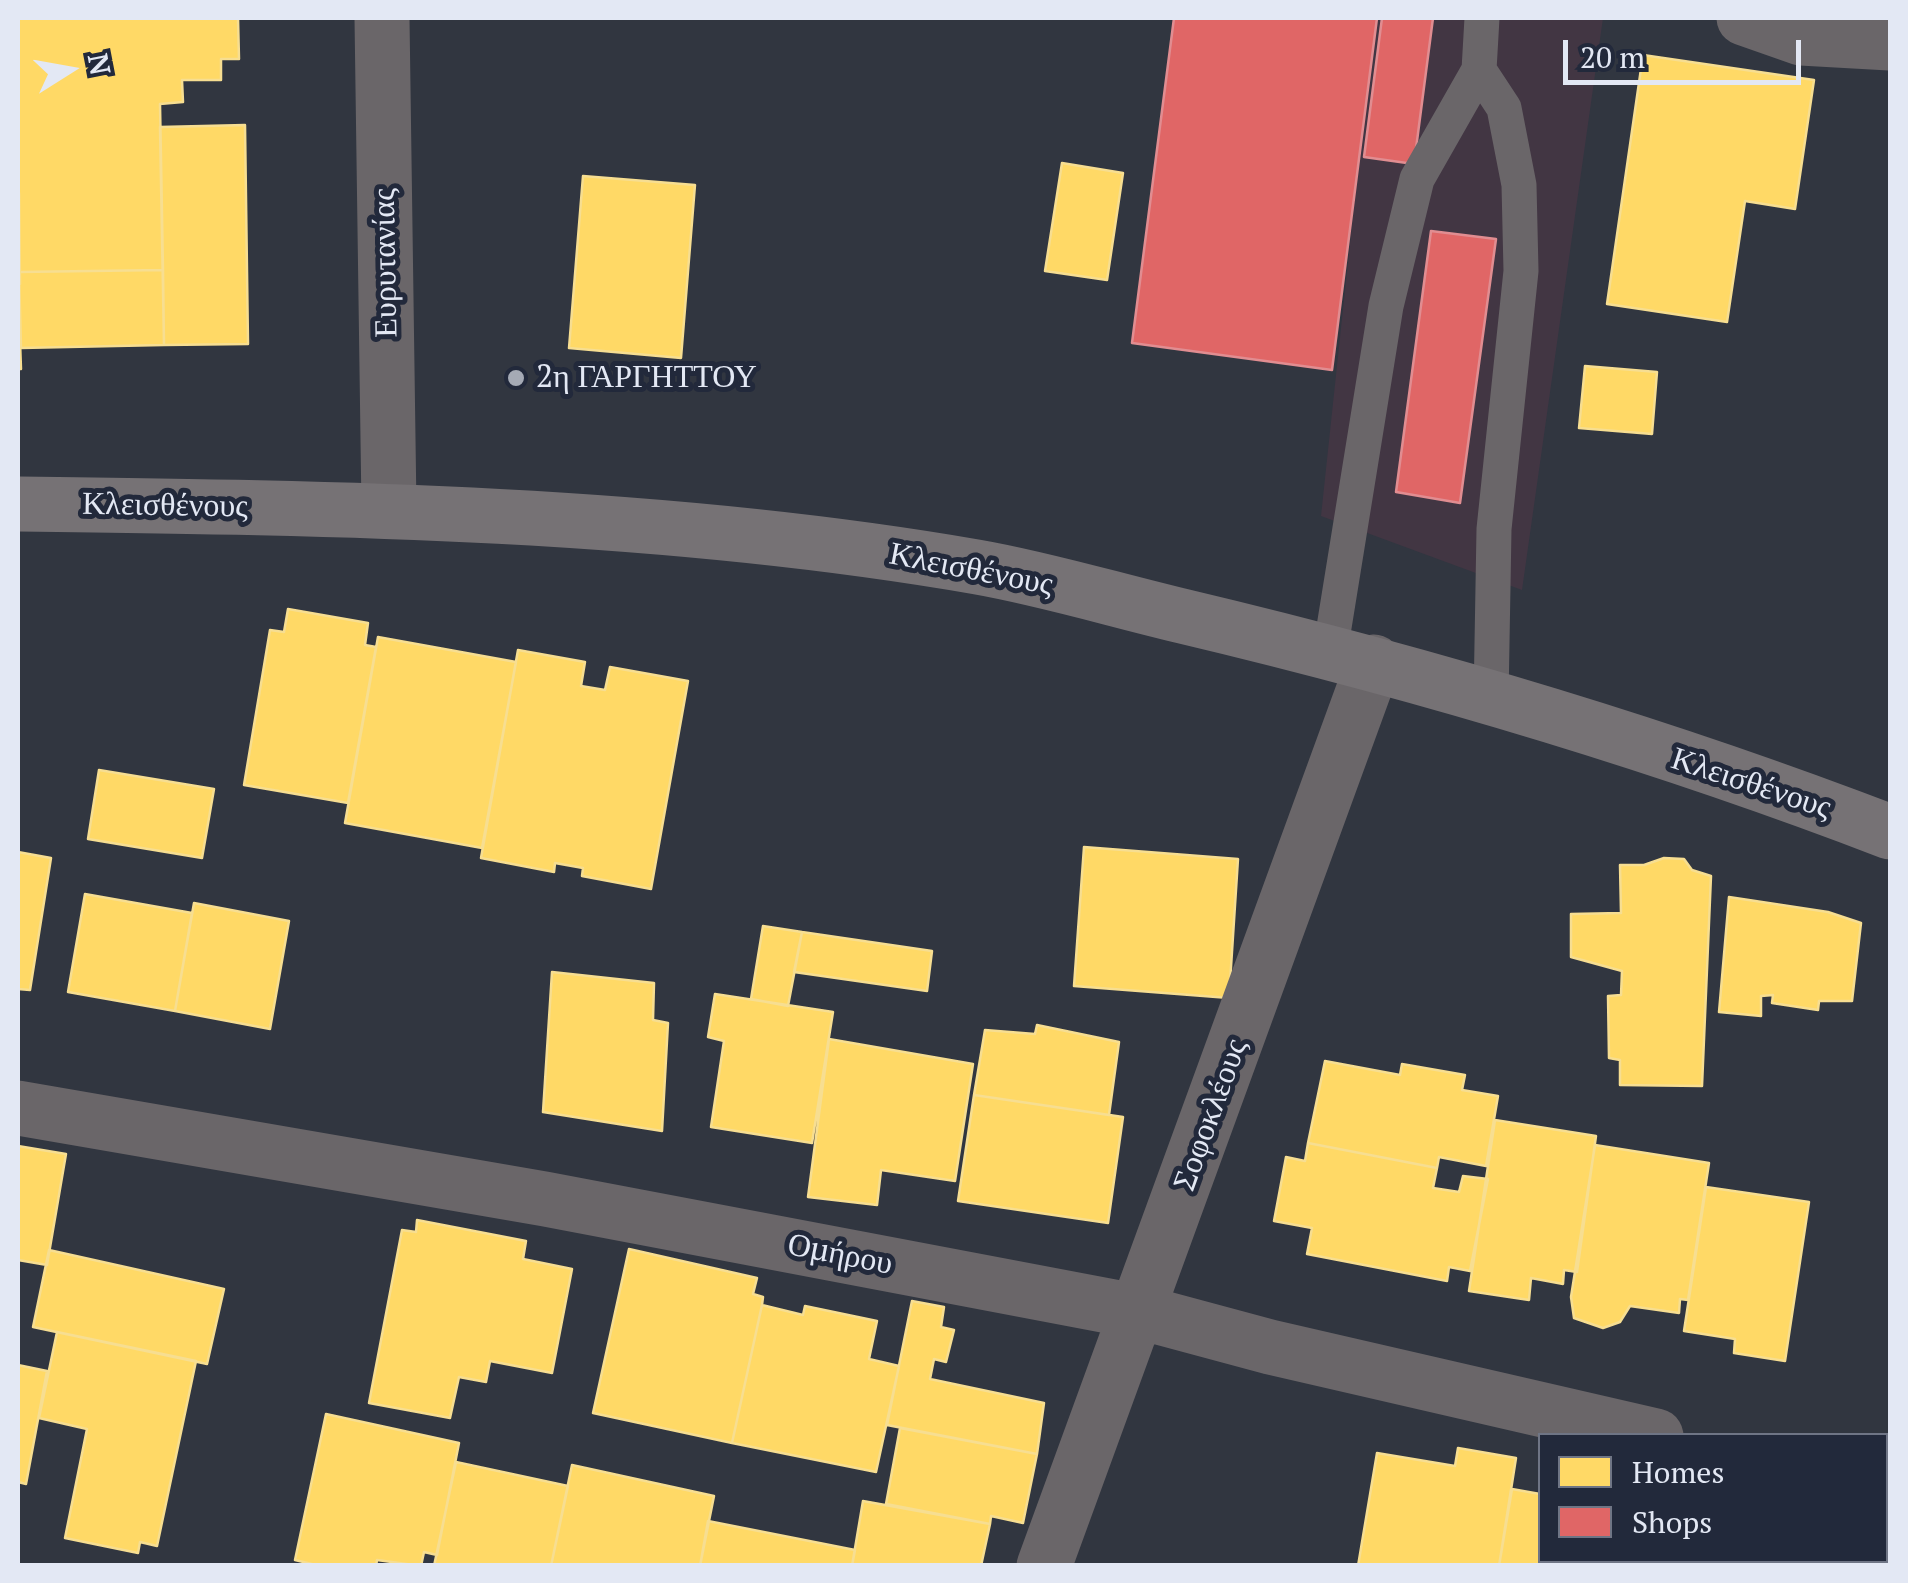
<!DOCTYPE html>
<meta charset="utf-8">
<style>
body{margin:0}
#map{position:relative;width:1908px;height:1583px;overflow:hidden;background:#313640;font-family:"PT Serif",serif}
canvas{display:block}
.frame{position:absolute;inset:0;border:20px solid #e3e8f4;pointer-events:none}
.legend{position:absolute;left:1538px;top:1433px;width:350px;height:130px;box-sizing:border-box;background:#22293b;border:2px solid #6f7585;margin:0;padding:12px 18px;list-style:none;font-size:30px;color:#e3e8f4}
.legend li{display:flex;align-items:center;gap:20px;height:50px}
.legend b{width:50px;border:2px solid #6f7585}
.north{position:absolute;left:20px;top:20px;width:100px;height:100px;-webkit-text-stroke:8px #22293b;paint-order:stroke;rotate:79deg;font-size:28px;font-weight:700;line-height:40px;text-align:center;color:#e3e8f4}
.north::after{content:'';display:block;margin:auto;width:35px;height:45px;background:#e3e8f4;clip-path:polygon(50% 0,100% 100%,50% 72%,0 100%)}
.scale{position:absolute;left:1563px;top:40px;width:238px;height:45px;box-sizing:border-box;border:5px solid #e3e8f4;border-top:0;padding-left:12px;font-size:30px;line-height:35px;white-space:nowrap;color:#e3e8f4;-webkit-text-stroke:8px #22293b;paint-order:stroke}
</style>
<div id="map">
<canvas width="1908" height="1583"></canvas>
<div class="frame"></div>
<ul class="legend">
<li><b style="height:28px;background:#ffd966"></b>Homes</li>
<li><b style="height:28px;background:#e06666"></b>Shops</li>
</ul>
<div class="north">N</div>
<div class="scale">20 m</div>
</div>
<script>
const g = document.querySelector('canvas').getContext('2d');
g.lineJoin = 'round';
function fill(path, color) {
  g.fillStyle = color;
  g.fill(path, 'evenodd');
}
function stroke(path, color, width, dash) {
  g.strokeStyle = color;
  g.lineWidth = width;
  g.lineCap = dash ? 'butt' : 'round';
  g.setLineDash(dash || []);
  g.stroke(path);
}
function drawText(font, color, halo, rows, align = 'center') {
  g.font = font + ' "PT Serif",serif';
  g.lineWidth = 10;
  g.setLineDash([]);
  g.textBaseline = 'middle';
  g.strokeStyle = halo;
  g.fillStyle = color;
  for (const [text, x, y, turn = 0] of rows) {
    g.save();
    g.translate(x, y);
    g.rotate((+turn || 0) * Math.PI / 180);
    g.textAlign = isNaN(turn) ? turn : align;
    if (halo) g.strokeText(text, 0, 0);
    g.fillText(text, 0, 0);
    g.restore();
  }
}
const commercial = new Path2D(`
 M 1374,18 L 1603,18 L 1522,590 L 1321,516 Z`);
const homes = new Path2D(`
 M 18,18 L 238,18 L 239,59 L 221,59 L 221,80 L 182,80 L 183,102 L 160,104 L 163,270 L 19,272 Z
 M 1643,55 L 1814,80 L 1795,209 L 1745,201 L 1727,322 L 1607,304 Z
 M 245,125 L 248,344 L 164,345 L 160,127 Z
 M 1062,163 L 1123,173 L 1107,280 L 1045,271 Z
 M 583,176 L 695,185 L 681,358 L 569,348 Z
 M 19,193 L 20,284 L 18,284 L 18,193 Z
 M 163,270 L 164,345 L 21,348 L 19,272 Z
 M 18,284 L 21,369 L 18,369 Z
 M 1585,366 L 1657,372 L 1652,434 L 1579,428 Z
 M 288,609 L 368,623 L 365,645 L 376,647 L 348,803 L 244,785 L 270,630 L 284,632 Z
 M 378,637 L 516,662 L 482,848 L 345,823 Z
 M 518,650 L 585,662 L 581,686 L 605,690 L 610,667 L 688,681 L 651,889 L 582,876 L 583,868 L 555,863 L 554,872 L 481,858 Z
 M 99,770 L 214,789 L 202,858 L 88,839 Z
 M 1084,847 L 1238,859 L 1229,998 L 1074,986 Z
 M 18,852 L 51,858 L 30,990 L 18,989 Z
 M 1664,858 L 1684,859 L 1692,870 L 1711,876 L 1702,1086 L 1620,1085 L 1620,1060 L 1609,1058 L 1608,996 L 1621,995 L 1622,971 L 1571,957 L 1571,914 L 1621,913 L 1620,865 L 1644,865 Z
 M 85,894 L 192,913 L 175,1011 L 68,992 Z
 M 1729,897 L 1828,912 L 1861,923 L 1852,1001 L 1819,1001 L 1818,1010 L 1772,1003 L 1773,995 L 1761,996 L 1761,1016 L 1719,1012 Z
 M 194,903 L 289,921 L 270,1029 L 175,1011 Z
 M 763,926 L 802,932 L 788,1006 L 751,999 Z
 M 802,932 L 932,951 L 927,991 L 794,972 Z
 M 552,972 L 654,983 L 653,1020 L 668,1023 L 662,1131 L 543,1112 Z
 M 715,994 L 833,1012 L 812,1143 L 711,1127 L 724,1041 L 708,1037 Z
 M 1037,1025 L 1119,1042 L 1109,1115 L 974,1095 L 985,1030 L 1035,1034 Z
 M 829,1039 L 973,1064 L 955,1181 L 881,1170 L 877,1205 L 808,1197 Z
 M 1325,1061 L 1400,1075 L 1402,1064 L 1465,1075 L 1462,1090 L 1498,1096 L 1486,1166 L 1439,1157 L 1437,1168 L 1308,1143 Z
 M 974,1095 L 1123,1117 L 1108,1223 L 958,1201 Z
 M 1495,1120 L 1596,1136 L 1577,1272 L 1564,1270 L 1563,1284 L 1531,1278 L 1529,1300 L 1469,1291 Z
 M 1308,1143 L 1437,1168 L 1433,1188 L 1459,1192 L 1463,1176 L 1488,1179 L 1470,1271 L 1449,1267 L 1447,1281 L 1307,1254 L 1312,1228 L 1274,1221 L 1286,1157 L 1305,1161 Z
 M 1595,1145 L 1709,1163 L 1688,1300 L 1680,1299 L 1679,1313 L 1630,1306 L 1620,1322 L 1603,1328 L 1574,1318 L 1571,1297 Z
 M 18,1146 L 66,1154 L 47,1265 L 18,1260 Z
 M 1706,1187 L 1809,1202 L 1785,1361 L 1734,1353 L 1735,1339 L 1684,1331 Z
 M 417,1220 L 526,1241 L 523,1259 L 572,1269 L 552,1373 L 490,1361 L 486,1382 L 459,1377 L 450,1418 L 369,1403 L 402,1230 L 416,1232 Z
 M 629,1249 L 757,1278 L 753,1294 L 763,1297 L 762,1305 L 732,1443 L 593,1413 Z
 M 49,1250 L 224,1289 L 207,1364 L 33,1327 Z
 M 912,1301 L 944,1307 L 941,1327 L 954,1330 L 946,1362 L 934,1359 L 930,1379 L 1044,1403 L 1037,1454 L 887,1425 Z
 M 762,1305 L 803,1315 L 805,1306 L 877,1321 L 869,1359 L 899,1366 L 876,1472 L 732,1443 Z
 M 57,1332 L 196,1361 L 157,1546 L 140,1542 L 138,1553 L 65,1538 L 87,1429 L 39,1418 Z
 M 18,1365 L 47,1371 L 26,1484 L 18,1482 Z
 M 326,1414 L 459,1443 L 437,1555 L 424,1552 L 421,1566 L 377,1560 L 376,1566 L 320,1566 L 295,1560 Z
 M 900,1428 L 1037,1454 L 1023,1523 L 991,1516 L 990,1524 L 886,1504 Z
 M 1458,1448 L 1516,1458 L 1499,1566 L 1358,1566 L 1377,1453 L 1455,1466 Z
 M 456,1462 L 568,1486 L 551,1566 L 434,1566 Z
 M 572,1465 L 714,1496 L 700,1566 L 551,1566 Z
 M 1512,1489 L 1540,1494 L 1540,1560 L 1661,1560 L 1660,1566 L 1499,1566 Z
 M 863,1501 L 990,1524 L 981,1566 L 852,1566 Z
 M 708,1521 L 855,1550 L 852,1566 L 700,1566 Z
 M 1692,1560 L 1842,1560 L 1868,1566 L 1691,1566 Z`);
const shops = new Path2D(`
 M 1174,18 L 1377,18 L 1332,370 L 1132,343 Z
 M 1382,18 L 1433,18 L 1414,164 L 1364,157 Z
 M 1431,231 L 1496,239 L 1460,503 L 1396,492 Z`);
const lane = new Path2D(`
 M 1479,70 L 1504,108 L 1519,185 L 1521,271 L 1494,529 L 1491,700
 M 1330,652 L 1386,306 L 1417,179 L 1479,70 L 1482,18`);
const street = new Path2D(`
 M 382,18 L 389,509
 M 1744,18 L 1801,38 L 1890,43
 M 18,1108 L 545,1199 L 1140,1312 L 1270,1347 L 1656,1436
 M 1886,1486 L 1890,1487
 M 1044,1566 L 1374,662`);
const secondary = new Path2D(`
 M 18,504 C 337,508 660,512 977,567 C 1046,579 1114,600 1182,616 C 1422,673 1661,744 1890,832`);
const markers = [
 [516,378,10,"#a5aab5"]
];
const streetNames = [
 ["Ευρυτανίας",386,263,-91],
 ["Κλεισθένους",165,506,1],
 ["Κλεισθένους",971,570,11],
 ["Κλεισθένους",1751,784,18],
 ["Σοφοκλέους",1211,1115,-70],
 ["Ομήρου",840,1255,11]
];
const poiNames = [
 ["2η ΓΑΡΓΗΤΤΟΥ",536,378]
];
fill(commercial, '#423643');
fill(homes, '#ffd966');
stroke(homes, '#f7de91', 2.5);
fill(shops, '#e06666');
stroke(shops, '#e18d91', 2.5);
stroke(lane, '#6a6669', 35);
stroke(street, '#6a6669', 55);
stroke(secondary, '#767275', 55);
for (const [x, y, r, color] of markers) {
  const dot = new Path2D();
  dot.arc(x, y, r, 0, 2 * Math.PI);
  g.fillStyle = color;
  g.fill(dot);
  stroke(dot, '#22293b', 4);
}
drawText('32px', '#e3e8f4', '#22293b', streetNames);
drawText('32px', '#e3e8f4', '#22293b', poiNames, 'left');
</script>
